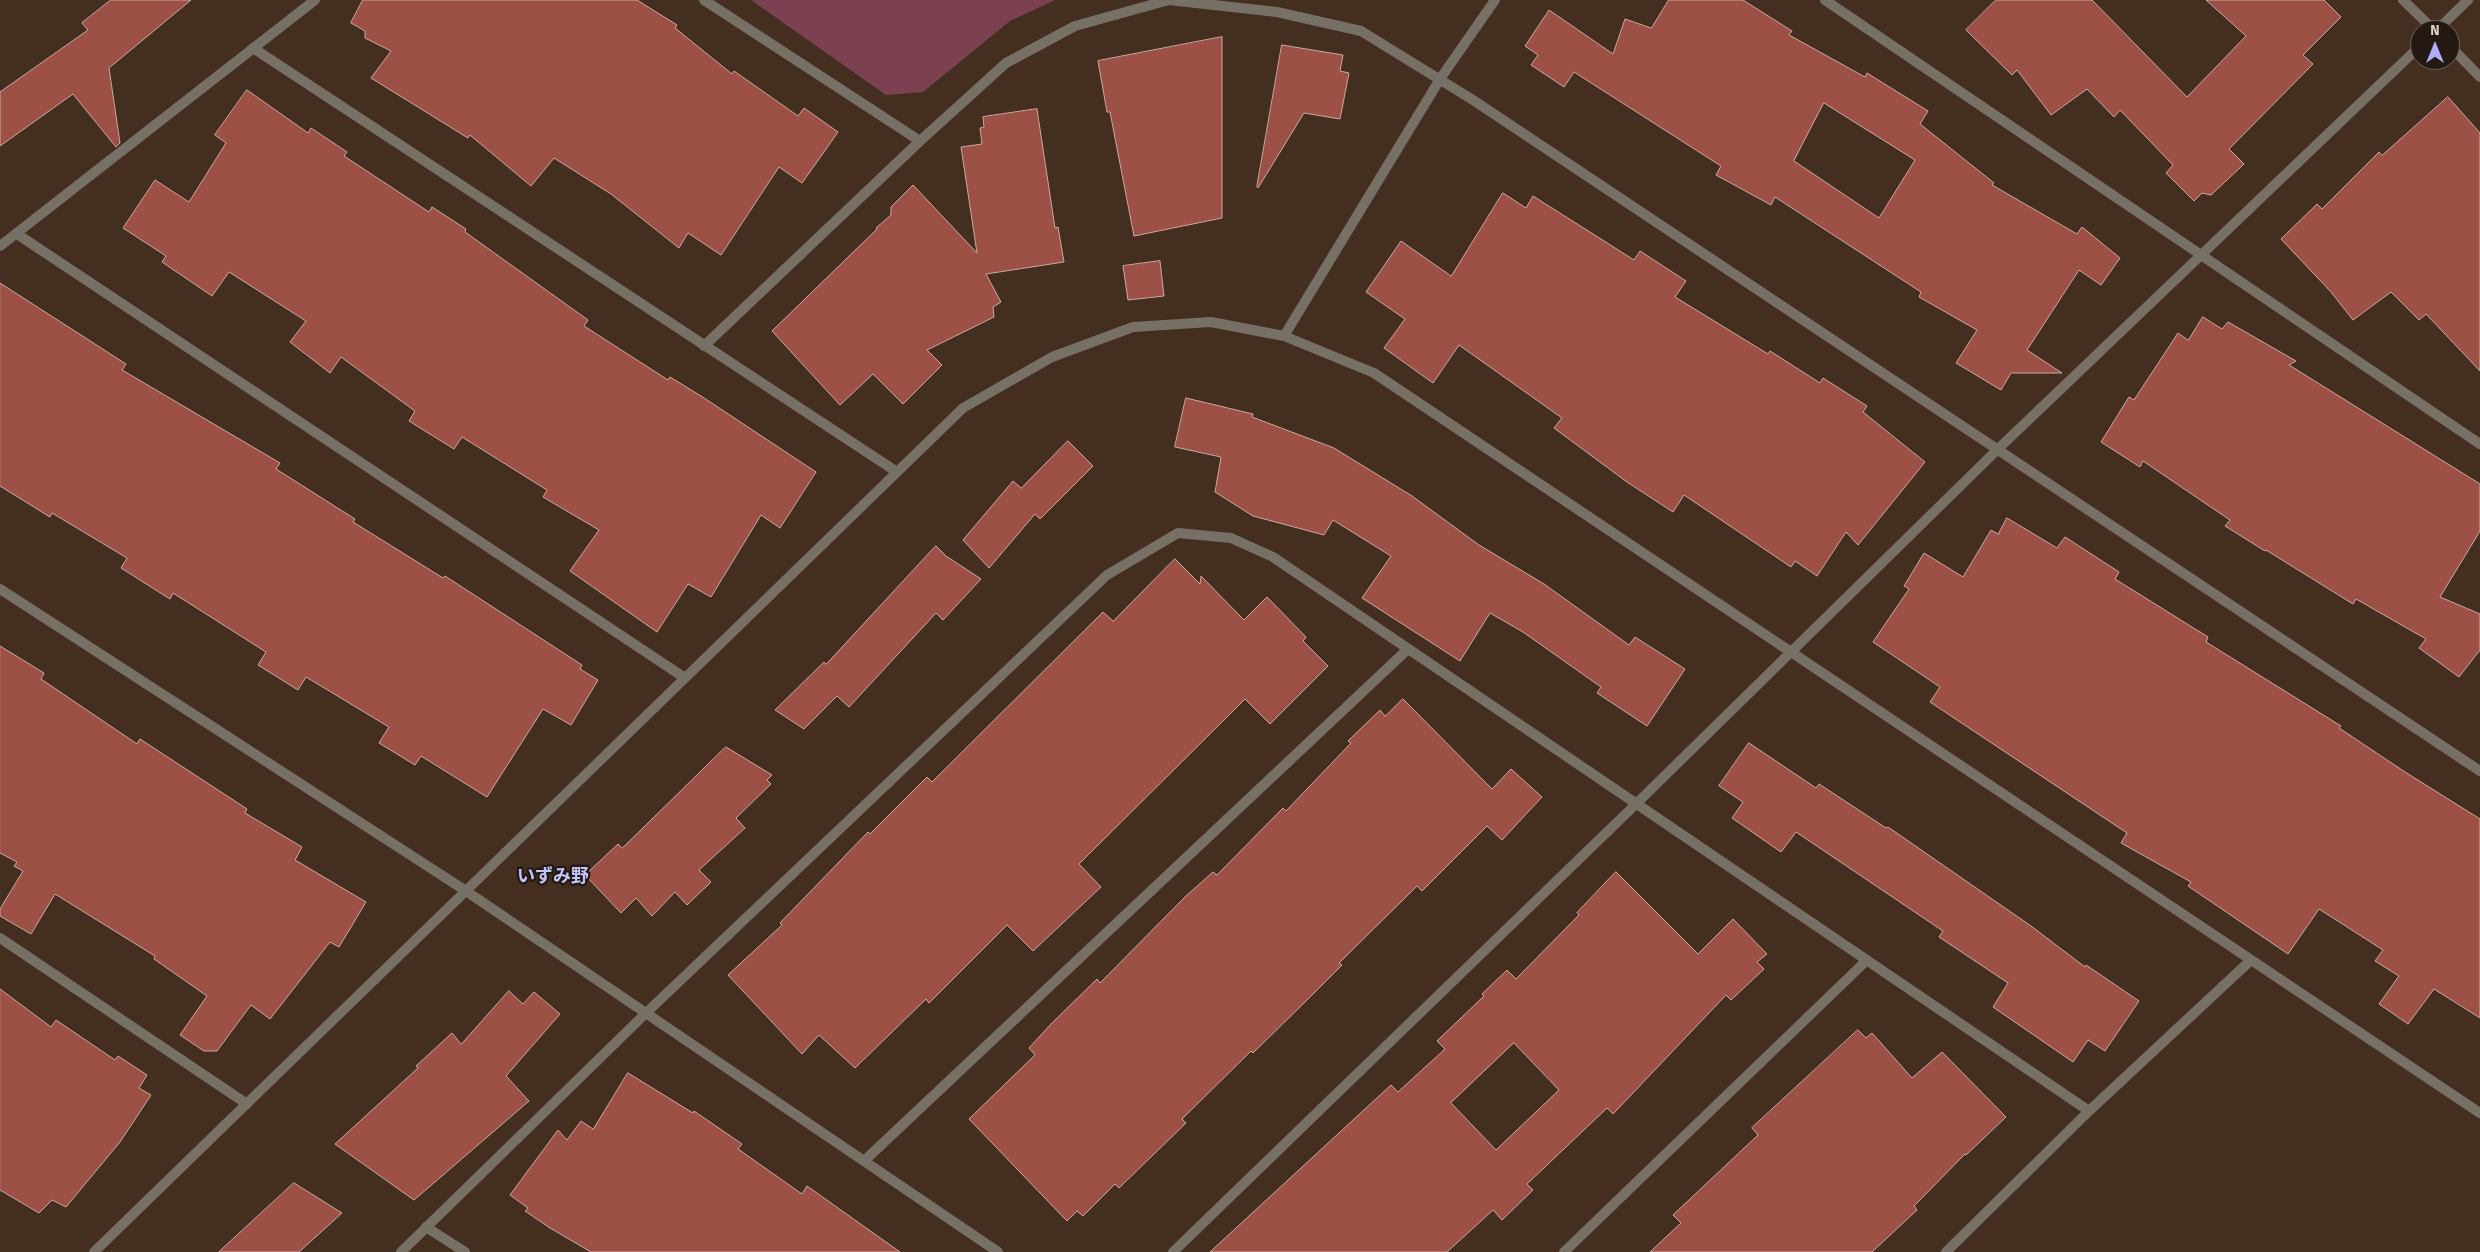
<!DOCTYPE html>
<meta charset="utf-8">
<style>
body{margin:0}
#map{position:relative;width:2480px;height:1252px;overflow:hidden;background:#442e1f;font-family:"Fira Sans",sans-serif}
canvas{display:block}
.north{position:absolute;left:2410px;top:20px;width:50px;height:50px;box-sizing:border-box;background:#231912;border:1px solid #6e625a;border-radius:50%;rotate:0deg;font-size:14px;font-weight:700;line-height:20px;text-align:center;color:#ded0c7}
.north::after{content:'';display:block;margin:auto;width:18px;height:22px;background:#b0aefa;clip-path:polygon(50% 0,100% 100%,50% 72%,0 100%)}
</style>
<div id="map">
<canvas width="2480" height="1252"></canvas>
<div class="north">N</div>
</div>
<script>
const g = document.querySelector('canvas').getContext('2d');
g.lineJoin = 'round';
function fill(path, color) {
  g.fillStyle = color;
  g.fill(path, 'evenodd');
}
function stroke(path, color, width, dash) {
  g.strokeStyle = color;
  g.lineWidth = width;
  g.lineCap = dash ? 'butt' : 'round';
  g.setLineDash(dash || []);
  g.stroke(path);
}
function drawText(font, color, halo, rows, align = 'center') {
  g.font = font + ' "Fira Sans","Noto Sans JP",sans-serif';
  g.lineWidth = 4.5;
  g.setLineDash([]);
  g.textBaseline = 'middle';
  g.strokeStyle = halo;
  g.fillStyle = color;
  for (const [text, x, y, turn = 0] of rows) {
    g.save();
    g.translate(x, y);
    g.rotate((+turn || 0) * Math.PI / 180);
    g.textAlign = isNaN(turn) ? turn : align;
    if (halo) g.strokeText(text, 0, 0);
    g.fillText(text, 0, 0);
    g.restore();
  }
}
const green = new Path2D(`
 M 751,0 L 1055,0 L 1010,21 L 923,92 L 886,95 Z`);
const building = new Path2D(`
 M 111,0 L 191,0 L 109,68 L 120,143 L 116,147 L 73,94 L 0,146 L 0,92 L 88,30 L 82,23 Z
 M 363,0 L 637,0 L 677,25 L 675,28 L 732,74 L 734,71 L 798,116 L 804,108 L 838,132 L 802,183 L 779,167 L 721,255 L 688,233 L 679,248 L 611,194 L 554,158 L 531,186 L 470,135 L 468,138 L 371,78 L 391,51 L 365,38 L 365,31 L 351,23 Z
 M 1669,0 L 1743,0 L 1792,31 L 1789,35 L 1865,77 L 1867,73 L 1928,111 L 1920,124 L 1994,183 L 1992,185 L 2077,234 L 2082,227 L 2120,258 L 2101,285 L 2079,270 L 2027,350 L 2062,373 L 2011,373 L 2001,390 L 1956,363 L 1977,330 L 1919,297 L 1921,292 L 1775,197 L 1771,205 L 1716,175 L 1721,166 L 1574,72 L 1564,87 L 1531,65 L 1538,55 L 1525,46 L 1549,10 L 1613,54 L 1625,19 L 1651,28 ZM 1824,103 L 1915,160 L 1879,218 L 1794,161 Z
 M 1996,0 L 2092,0 L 2187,97 L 2246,36 L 2206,0 L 2324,0 L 2341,17 L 2303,55 L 2313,64 L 2229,149 L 2244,164 L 2211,195 L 2202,193 L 2194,201 L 2166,173 L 2173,165 L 2120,110 L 2114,117 L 2087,89 L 2051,115 L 2017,70 L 2012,75 L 1966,30 Z
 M 1222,37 L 1222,218 L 1134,236 L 1110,112 L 1107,112 L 1098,61 Z
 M 1282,45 L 1343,55 L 1340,71 L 1349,73 L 1340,119 L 1304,113 L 1258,188 L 1257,187 Z
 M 247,90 L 308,133 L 311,128 L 347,152 L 344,156 L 429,212 L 432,207 L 466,229 L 465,232 L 588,320 L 584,326 L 668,380 L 670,377 L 701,396 L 816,472 L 780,528 L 761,515 L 711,597 L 688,584 L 657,632 L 570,571 L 599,530 L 543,497 L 547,490 L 462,437 L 454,449 L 409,421 L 415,411 L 341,357 L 330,373 L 290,342 L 306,321 L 229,272 L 212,296 L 162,262 L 166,256 L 123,228 L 155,180 L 189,202 L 226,143 L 215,135 Z
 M 2448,97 L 2480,133 L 2480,371 L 2426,314 L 2419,320 L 2391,292 L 2353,320 L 2331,292 L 2281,239 L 2317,204 L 2322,209 L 2379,152 L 2382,155 Z
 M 1037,109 L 1055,228 L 1058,227 L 1064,262 L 986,274 L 1001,302 L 993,307 L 994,317 L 927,350 L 942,365 L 903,404 L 873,374 L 840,405 L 772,331 L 877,229 L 876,228 L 891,215 L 891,207 L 913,185 L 977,253 L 961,147 L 982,144 L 980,128 L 984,127 L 983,117 Z
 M 1503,193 L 1526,208 L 1533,196 L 1634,260 L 1640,251 L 1686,281 L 1675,297 L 1768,354 L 1770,351 L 1820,383 L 1823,378 L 1867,406 L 1863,412 L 1925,462 L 1858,545 L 1846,532 L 1817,576 L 1795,561 L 1791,567 L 1684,495 L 1673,512 L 1627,482 L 1554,428 L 1562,418 L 1459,345 L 1433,383 L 1384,348 L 1405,319 L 1366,292 L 1401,241 L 1451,276 Z
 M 1160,261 L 1164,296 L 1128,300 L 1123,266 Z
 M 0,283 L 126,364 L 122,370 L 280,463 L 276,469 L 355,519 L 353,522 L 443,578 L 445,576 L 582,665 L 580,669 L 598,680 L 571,725 L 543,709 L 487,797 L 421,756 L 415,765 L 379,743 L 389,727 L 306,677 L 298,690 L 258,665 L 266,652 L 173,593 L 170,599 L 121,568 L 127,558 L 52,513 L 50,517 L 0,486 Z
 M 2203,317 L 2222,329 L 2228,322 L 2296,361 L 2289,365 L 2480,484 L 2480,531 L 2440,597 L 2480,614 L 2480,650 L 2459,677 L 2419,648 L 2426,639 L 2356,599 L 2353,604 L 2266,550 L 2265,551 L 2225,526 L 2230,520 L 2143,461 L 2140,467 L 2101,442 L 2129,397 L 2134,400 L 2178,333 L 2188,340 Z
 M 1186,398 L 1253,414 L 1252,417 L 1334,448 L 1412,496 L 1479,545 L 1544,584 L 1629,645 L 1635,637 L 1685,669 L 1647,726 L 1597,693 L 1601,687 L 1523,632 L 1490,613 L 1460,661 L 1362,598 L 1391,556 L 1333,520 L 1324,535 L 1253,516 L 1215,492 L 1221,457 L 1175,447 Z
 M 1068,441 L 1093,466 L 1040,519 L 1035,514 L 989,568 L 963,540 L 1013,481 L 1021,488 Z
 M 2007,518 L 2057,548 L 2065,537 L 2119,572 L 2115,579 L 2208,637 L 2206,642 L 2341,726 L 2339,728 L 2405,772 L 2480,819 L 2480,1018 L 2434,989 L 2408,1024 L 2379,1004 L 2399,976 L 2375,961 L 2383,950 L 2319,909 L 2288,954 L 2188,886 L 2191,882 L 2121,843 L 2127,833 L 1930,702 L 1940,687 L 1873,642 L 1909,589 L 1904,586 L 1924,553 L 1963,577 L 1991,530 L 1998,534 Z
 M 936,546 L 946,556 L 981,579 L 943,620 L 936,613 L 849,707 L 837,696 L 804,729 L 775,710 L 824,662 L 826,664 Z
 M 1175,559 L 1200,584 L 1201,576 L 1244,620 L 1267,597 L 1306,637 L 1303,641 L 1328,666 L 1270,724 L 1245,699 L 1079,864 L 1101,887 L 1033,951 L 1007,925 L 929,1003 L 926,999 L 855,1068 L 819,1035 L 802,1054 L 728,975 L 782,925 L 780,923 L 868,832 L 870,834 L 927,777 L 932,782 L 1103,612 L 1113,621 Z
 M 0,646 L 44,673 L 41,679 L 137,744 L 140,739 L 247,809 L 245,813 L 302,847 L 295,860 L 366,902 L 339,947 L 330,942 L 270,1019 L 251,1005 L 217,1051 L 204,1051 L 180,1035 L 207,996 L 154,959 L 155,956 L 55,894 L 31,934 L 0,916 L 0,909 L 23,871 L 14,866 L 17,862 L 0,853 Z
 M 1403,699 L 1492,789 L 1511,769 L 1542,797 L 1502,840 L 1487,826 L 1422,891 L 1417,886 L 1339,963 L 1342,965 L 1306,1001 L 1253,1053 L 1251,1051 L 1182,1119 L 1186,1123 L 1119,1188 L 1115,1184 L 1083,1216 L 1077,1211 L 1067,1221 L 969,1119 L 1035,1055 L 1029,1048 L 1051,1024 L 1097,979 L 1100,983 L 1186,896 L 1213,872 L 1217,875 L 1283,808 L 1286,811 L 1351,743 L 1348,741 L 1380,710 L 1385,716 Z
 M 1749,743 L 1816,788 L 1819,784 L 1886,828 L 1888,827 L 2031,926 L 2085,967 L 2086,965 L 2139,1001 L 2105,1051 L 2088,1040 L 2073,1062 L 1993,1007 L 2008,983 L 1939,937 L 1943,931 L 1796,832 L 1781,852 L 1732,818 L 1743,802 L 1719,786 Z
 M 726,747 L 772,775 L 767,780 L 771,784 L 736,818 L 745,828 L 699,870 L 711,882 L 687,905 L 675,892 L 652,916 L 636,898 L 621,913 L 585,875 L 618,844 L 622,848 Z
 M 1616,872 L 1698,954 L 1733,919 L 1767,954 L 1757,962 L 1764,969 L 1731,1000 L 1726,995 L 1613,1114 L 1607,1108 L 1527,1184 L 1533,1190 L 1502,1220 L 1493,1210 L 1447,1252 L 1210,1252 L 1391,1085 L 1398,1092 L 1445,1049 L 1437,1041 L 1484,996 L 1482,994 L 1507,970 L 1516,979 L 1579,915 L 1577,913 ZM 1514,1043 L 1559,1090 L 1496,1150 L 1451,1103 Z
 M 0,989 L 51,1027 L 56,1020 L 115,1060 L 118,1056 L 147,1075 L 139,1088 L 151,1095 L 120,1142 L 66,1207 L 52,1200 L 39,1213 L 0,1190 Z
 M 509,991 L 523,1004 L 534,992 L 560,1014 L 506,1076 L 529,1101 L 414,1200 L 335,1144 L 418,1068 L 416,1066 L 452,1033 L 461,1044 Z
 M 1858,1030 L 1866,1038 L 1872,1033 L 1912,1078 L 1942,1052 L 2006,1117 L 1966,1155 L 1965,1154 L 1914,1206 L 1917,1210 L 1872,1252 L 1650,1252 L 1681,1223 L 1673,1215 L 1758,1135 L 1752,1128 Z
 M 628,1073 L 693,1113 L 694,1111 L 742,1144 L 738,1149 L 802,1194 L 807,1186 L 900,1252 L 591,1252 L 550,1228 L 525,1211 L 528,1208 L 510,1195 L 558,1130 L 567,1140 L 581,1121 L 593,1129 Z
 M 294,1183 L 342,1213 L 299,1252 L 219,1252 Z`);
const minor = new Path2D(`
 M 704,0 L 920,141
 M 1825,0 L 2480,444
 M 2403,0 L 2434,30
 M 2437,30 L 2468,0
 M 2450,46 L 2480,77
 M 253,48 L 897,472
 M 17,234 L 685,678
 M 0,246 L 315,0
 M 1284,336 L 1440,79 L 1495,0
 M 704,346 L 920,141 L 1006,63 L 1075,26 L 1169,0 L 1277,12 L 1361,31 L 1473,100 L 2480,771
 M 0,589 L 466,891 L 998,1252
 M 0,938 L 247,1104
 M 864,1161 L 1408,649
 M 426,1227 L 465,1252
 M 94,1252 L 963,408 L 1052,357 L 1133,327 L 1211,322 L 1284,336 L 1374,373 L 2480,1113
 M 401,1252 L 646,1013 L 1107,575 L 1178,533 L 1231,538 L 1273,557 L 2089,1111
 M 1173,1252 L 1636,804 L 1998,449 L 2420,46
 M 1564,1252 L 1867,960
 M 1946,1252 L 2089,1111 L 2251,960`);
const quarterNames = [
 ["いずみ野",553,877]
];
fill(green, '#7b4151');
fill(building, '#9d5045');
stroke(building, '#cba9a3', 1);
stroke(minor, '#767065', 10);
drawText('bold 18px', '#c4c4fd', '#231912', quarterNames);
</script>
